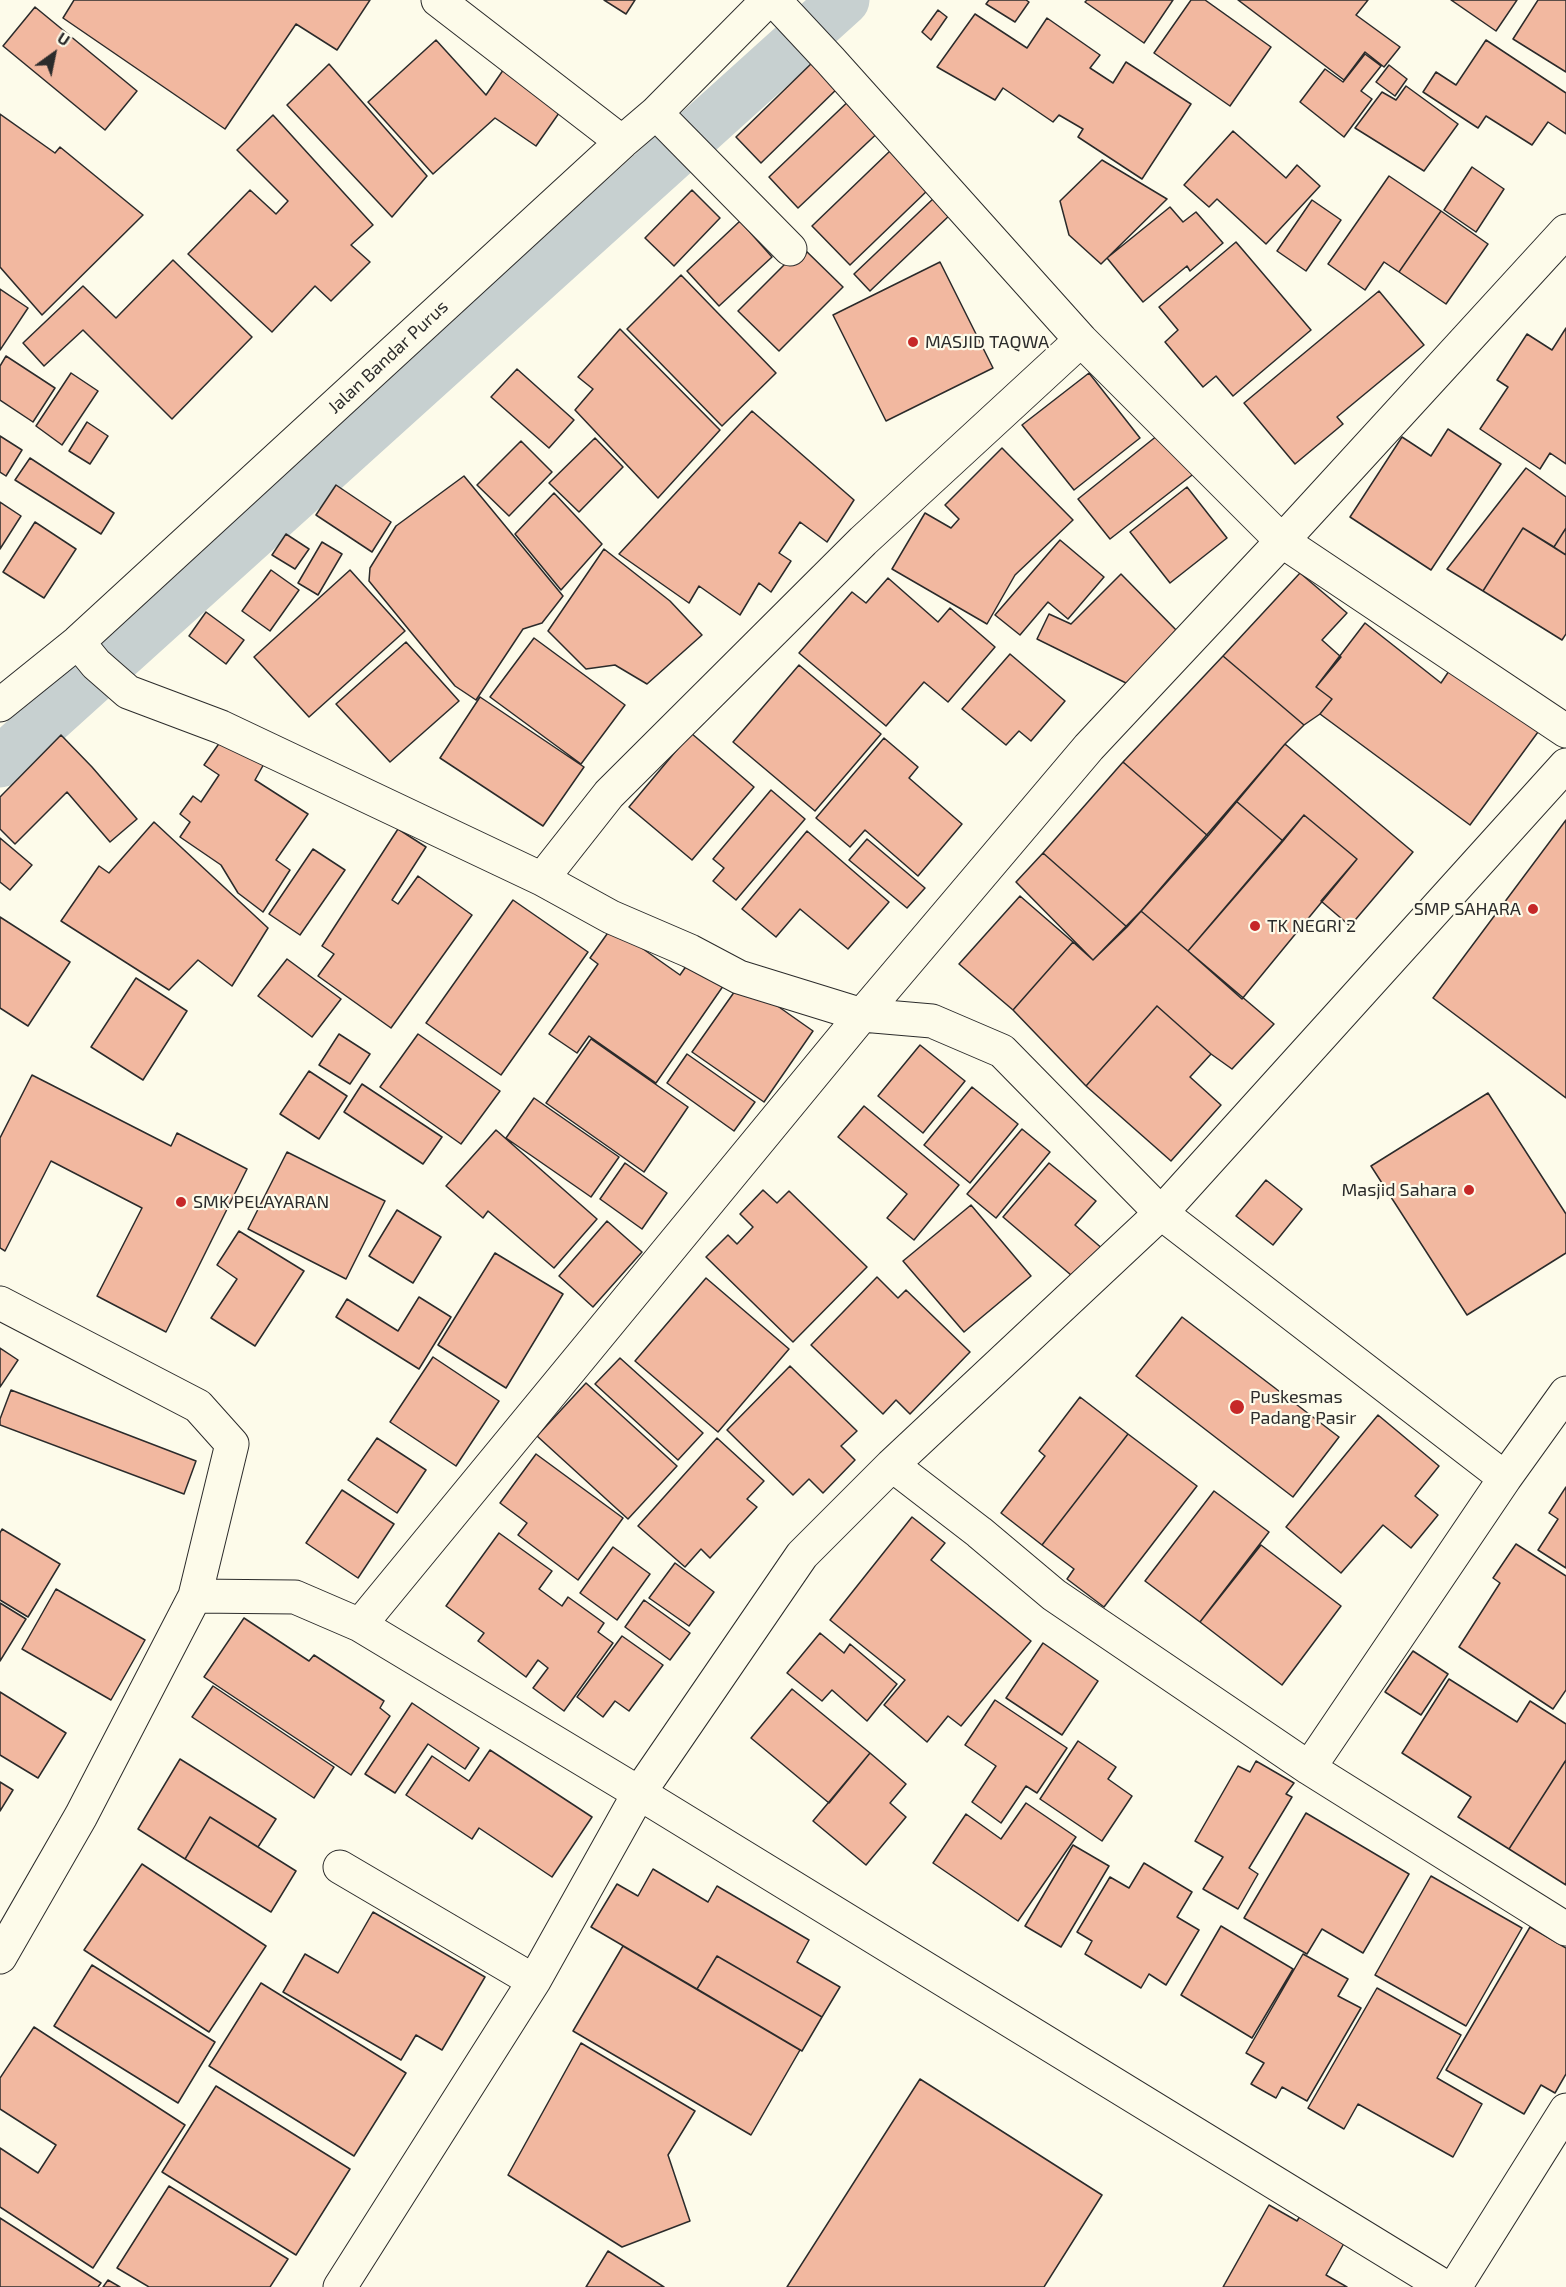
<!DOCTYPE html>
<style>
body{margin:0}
#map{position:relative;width:1566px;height:2287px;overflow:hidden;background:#fdfbea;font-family:"Exo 2",sans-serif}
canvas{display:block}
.north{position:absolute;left:24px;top:24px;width:60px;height:60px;-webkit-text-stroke:4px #fdfbea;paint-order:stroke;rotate:33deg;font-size:16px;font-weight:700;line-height:24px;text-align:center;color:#2b2b2b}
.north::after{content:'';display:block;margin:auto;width:21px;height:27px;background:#2b2b2b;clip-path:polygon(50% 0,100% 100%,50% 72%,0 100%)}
</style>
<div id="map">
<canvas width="1566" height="2287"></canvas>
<div class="north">U</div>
</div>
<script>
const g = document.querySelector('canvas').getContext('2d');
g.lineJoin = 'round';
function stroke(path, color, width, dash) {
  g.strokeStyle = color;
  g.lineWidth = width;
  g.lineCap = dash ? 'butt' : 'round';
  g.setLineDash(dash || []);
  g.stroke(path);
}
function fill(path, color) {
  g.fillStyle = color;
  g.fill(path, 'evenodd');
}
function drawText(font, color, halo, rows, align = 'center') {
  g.font = font + ' "Exo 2",sans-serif';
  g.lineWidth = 4.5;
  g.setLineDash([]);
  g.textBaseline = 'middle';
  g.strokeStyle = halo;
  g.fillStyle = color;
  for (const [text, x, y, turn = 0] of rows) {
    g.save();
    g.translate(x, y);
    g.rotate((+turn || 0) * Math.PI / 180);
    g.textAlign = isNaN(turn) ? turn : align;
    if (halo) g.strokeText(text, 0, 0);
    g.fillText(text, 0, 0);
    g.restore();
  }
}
const canal = new Path2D(`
 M 0,762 L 844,0`);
const building = new Path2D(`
 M 74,0 L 370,0 L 337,50 L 296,24 L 225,129 L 63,18 Z
 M 604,0 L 635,0 L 626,14 Z
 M 989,0 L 1026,0 L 1029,2 L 1015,22 L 986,4 Z
 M 1087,0 L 1173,0 L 1144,43 L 1085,2 Z
 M 1191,0 L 1205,0 L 1271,47 L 1230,106 L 1154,53 Z
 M 1238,0 L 1368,0 L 1356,15 L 1400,47 L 1384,67 L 1365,52 L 1344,80 Z
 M 1451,0 L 1517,0 L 1496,31 Z
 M 1538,0 L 1566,0 L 1566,72 L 1513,39 Z
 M 35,7 L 137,91 L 105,130 L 3,46 Z
 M 938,10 L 947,17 L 931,40 L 922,32 Z
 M 975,14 L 1027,48 L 1047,18 L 1100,55 L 1090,68 L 1113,83 L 1126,62 L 1191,104 L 1142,179 L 1078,137 L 1083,129 L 1059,115 L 1053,122 L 1003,88 L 995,100 L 937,67 Z
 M 436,40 L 486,95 L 508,63 L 566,103 L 536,146 L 495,118 L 433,174 L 368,102 Z
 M 1486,40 L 1566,93 L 1566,134 L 1548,122 L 1532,145 L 1486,116 L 1478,128 L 1423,92 L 1436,72 L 1456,85 Z
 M 1365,54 L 1381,66 L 1361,91 L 1372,99 L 1344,137 L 1300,102 L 1325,69 L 1343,82 Z
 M 817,58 L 842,84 L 761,163 L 736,137 Z
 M 329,64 L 427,176 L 392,217 L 287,105 Z
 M 1389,65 L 1407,79 L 1395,96 L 1376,82 Z
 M 1406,86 L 1458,124 L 1424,171 L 1355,128 L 1382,92 L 1396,100 Z
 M 855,95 L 885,126 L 798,208 L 769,177 Z
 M 0,114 L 55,153 L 60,147 L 143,215 L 42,315 L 0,267 Z
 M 273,115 L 373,225 L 351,245 L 370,262 L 331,301 L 315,286 L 272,332 L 188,254 L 250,190 L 276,214 L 288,201 L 237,150 Z
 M 1233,131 L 1286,178 L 1297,165 L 1320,186 L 1266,244 L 1217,199 L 1209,207 L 1184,185 Z
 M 891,150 L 929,189 L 850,265 L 812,226 Z
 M 1102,160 L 1167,199 L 1101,264 L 1069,235 L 1060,201 Z
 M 1472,167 L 1504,189 L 1476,232 L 1444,210 Z
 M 1389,176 L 1441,211 L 1399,272 L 1384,262 L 1365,290 L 1328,264 Z
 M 692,190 L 720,218 L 674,266 L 645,238 Z
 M 935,197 L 951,214 L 870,291 L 854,274 Z
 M 1312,200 L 1341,220 L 1306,271 L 1277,251 Z
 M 1170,207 L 1183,222 L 1196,212 L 1223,243 L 1190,271 L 1187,266 L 1143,302 L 1107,258 Z
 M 1441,211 L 1488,244 L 1446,304 L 1399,272 Z
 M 740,221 L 772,257 L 719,306 L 687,271 Z
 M 1236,242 L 1311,330 L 1233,396 L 1216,376 L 1203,387 L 1165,342 L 1178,330 L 1159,307 Z
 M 802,247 L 843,287 L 779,351 L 738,311 Z
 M 173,260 L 252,337 L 172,419 L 83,330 L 44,366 L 23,343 L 83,286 L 116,318 Z
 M 940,262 L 993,368 L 886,421 L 833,315 Z
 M 681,275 L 776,373 L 722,426 L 627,329 Z
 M 0,289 L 28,308 L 0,350 Z
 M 1379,291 L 1424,345 L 1337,417 L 1343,424 L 1295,464 L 1244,403 Z
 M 1566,328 L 1566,464 L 1550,453 L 1540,469 L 1480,429 L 1508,387 L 1497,380 L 1527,334 L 1552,350 Z
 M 620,329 L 720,430 L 658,498 L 575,410 L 593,389 L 578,377 Z
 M 6,356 L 55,388 L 33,422 L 0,400 L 0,366 Z
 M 517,369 L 574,420 L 549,448 L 491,397 Z
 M 71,373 L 98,391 L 62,445 L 36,426 Z
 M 1089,373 L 1140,438 L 1074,490 L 1022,425 Z
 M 752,411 L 854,500 L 827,542 L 800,522 L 779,553 L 791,561 L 771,592 L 759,583 L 740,615 L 699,586 L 689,603 L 619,554 Z
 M 87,422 L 108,436 L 90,464 L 69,451 Z
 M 1448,429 L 1501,464 L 1431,570 L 1350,517 L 1402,437 L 1431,456 Z
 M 1163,431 L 1196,472 L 1110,539 L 1078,499 Z
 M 0,436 L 22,450 L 6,476 L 0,472 Z
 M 595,438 L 623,467 L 579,512 L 549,483 Z
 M 521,441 L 552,472 L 509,516 L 477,485 Z
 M 1002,448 L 1073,520 L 1015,575 L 987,624 L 892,569 L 925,513 L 951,528 L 959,519 L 945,505 Z
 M 30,458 L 114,513 L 101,534 L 15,480 Z
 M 1526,468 L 1566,497 L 1566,528 L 1554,547 L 1523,528 L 1483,591 L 1447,569 Z
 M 464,476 L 563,596 L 542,623 L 523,629 L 476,700 L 455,686 L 369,581 L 370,568 L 396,526 Z
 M 336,485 L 391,522 L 372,552 L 316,515 Z
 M 1187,487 L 1227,538 L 1170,583 L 1130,532 Z
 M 554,493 L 602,544 L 561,590 L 515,534 Z
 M 0,502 L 21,516 L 0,549 Z
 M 35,522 L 76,549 L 44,598 L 3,572 Z
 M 1523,528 L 1566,555 L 1566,634 L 1562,640 L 1483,591 Z
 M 1566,528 L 1566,555 L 1554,547 Z
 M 286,534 L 309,549 L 295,569 L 272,555 Z
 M 1060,540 L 1104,577 L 1068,619 L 1048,602 L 1020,635 L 995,615 Z
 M 322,542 L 342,554 L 318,595 L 298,583 Z
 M 604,549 L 670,601 L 702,635 L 647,684 L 615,665 L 586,669 L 548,631 Z
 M 271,570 L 299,590 L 270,631 L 242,611 Z
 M 350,570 L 405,631 L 309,717 L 254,657 Z
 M 1300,573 L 1347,613 L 1322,640 L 1341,657 L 1316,687 L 1332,699 L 1320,714 L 1304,725 L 1223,656 Z
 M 1121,574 L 1181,635 L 1130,685 L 1037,639 L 1049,614 L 1071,624 Z
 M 888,578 L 938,622 L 950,608 L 995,647 L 948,702 L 924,682 L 886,726 L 799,653 L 852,592 L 866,603 Z
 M 206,612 L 244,640 L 226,664 L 189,636 Z
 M 1365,623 L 1441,683 L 1455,662 L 1538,732 L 1470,825 L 1320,714 L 1332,699 L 1316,687 Z
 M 534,638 L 625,705 L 581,764 L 490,697 Z
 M 406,642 L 459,701 L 390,762 L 336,704 Z
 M 1010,654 L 1065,701 L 1031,741 L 1019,731 L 1006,745 L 962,709 Z
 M 1223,656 L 1304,725 L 1285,744 L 1208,836 L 1123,762 Z
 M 799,665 L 881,734 L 815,811 L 733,742 Z
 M 480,697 L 584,767 L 543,826 L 440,758 Z
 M 691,733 L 754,787 L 692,860 L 629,807 Z
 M 61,735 L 92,767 L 137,819 L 110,842 L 67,792 L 15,844 L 0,829 L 0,797 Z
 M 225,735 L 265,762 L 255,780 L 308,814 L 276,860 L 290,870 L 263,912 L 238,893 L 221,865 L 180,837 L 190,822 L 180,814 L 193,796 L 201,802 L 219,775 L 204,765 Z
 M 884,738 L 918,767 L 909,778 L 962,824 L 918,876 L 865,830 L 850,847 L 816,818 Z
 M 1285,744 L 1413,852 L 1350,926 L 1321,901 L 1357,859 L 1304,815 L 1283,841 L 1236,801 Z
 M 1123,762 L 1208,836 L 1127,927 L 1043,853 Z
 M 771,790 L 805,819 L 736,900 L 713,881 L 724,868 L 713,859 Z
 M 1236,801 L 1283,841 L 1188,951 L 1141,911 Z
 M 1304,815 L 1357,859 L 1242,999 L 1188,951 Z
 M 1566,820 L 1566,1098 L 1433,998 Z
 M 154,822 L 268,928 L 232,986 L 198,960 L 169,990 L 61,921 L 99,866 L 109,873 Z
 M 398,829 L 426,847 L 392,900 L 398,904 L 418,876 L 472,915 L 391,1028 L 318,976 L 334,954 L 322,946 Z
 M 807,831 L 889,902 L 848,949 L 800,909 L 776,937 L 742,909 Z
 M 0,838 L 32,865 L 10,890 L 0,882 Z
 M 867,839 L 925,888 L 907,908 L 849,860 Z
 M 313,849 L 345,870 L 300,935 L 269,914 Z
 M 1043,853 L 1127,927 L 1093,960 L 1016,882 Z
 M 1020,896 L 1073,942 L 1013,1010 L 959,964 Z
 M 513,900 L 588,952 L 501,1075 L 426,1023 Z
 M 1141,911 L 1274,1024 L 1232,1069 L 1211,1054 L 1157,1006 L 1086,1086 L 1013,1010 L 1073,942 L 1093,960 Z
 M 0,917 L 70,962 L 28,1026 L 0,1008 Z
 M 612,927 L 680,975 L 694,955 L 728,979 L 656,1083 L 589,1036 L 577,1053 L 549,1034 L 598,964 L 590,958 Z
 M 287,959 L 341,999 L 312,1037 L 258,996 Z
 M 136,978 L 187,1011 L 143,1080 L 91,1047 Z
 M 742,981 L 813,1031 L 764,1102 L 692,1052 Z
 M 1157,1006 L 1211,1054 L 1190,1077 L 1221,1105 L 1171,1161 L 1086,1086 Z
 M 339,1034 L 370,1054 L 350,1084 L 319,1065 Z
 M 418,1034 L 500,1091 L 461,1144 L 380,1087 Z
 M 591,1039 L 688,1107 L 644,1172 L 546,1103 Z
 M 920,1045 L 965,1081 L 923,1133 L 878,1096 Z
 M 687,1054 L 755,1102 L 734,1131 L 667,1083 Z
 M 309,1071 L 347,1096 L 319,1139 L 280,1114 Z
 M 32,1075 L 171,1146 L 177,1133 L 247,1169 L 166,1332 L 97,1296 L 142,1208 L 51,1161 L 5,1251 L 0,1248 L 0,1138 Z
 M 362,1084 L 442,1137 L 423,1164 L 344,1112 Z
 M 972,1087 L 1018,1124 L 970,1183 L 924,1145 Z
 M 1488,1093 L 1566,1214 L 1566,1253 L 1467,1315 L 1371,1166 Z
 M 534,1098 L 619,1157 L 591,1197 L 506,1138 Z
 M 864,1106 L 959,1185 L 914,1240 L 887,1218 L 907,1194 L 838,1137 Z
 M 1022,1129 L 1050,1152 L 996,1218 L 967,1194 Z
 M 496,1130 L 597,1219 L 554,1268 L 488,1211 L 483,1218 L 446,1186 Z
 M 287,1152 L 385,1201 L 346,1279 L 248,1229 Z
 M 625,1163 L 667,1193 L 642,1229 L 600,1199 Z
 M 1049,1163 L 1096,1201 L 1075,1225 L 1104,1250 L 1078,1281 L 1003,1217 Z
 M 1266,1180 L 1302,1209 L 1273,1245 L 1236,1216 Z
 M 763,1190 L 777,1203 L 789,1191 L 867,1267 L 793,1342 L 706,1257 L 728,1235 L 737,1244 L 753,1227 L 740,1214 Z
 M 971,1205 L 1031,1276 L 964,1332 L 903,1261 Z
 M 397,1210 L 441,1237 L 413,1283 L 369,1256 Z
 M 607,1221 L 642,1252 L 593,1307 L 559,1276 Z
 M 239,1231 L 304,1271 L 255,1346 L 211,1318 L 237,1279 L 217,1265 Z
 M 495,1253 L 563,1294 L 506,1388 L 438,1345 Z
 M 877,1277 L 898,1298 L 906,1290 L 970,1352 L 910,1414 L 896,1400 L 883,1414 L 811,1345 Z
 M 706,1278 L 789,1349 L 718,1432 L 635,1361 Z
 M 419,1297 L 451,1317 L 419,1369 L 336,1317 L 347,1299 L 398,1331 Z
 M 1182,1317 L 1339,1437 L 1293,1497 L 1136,1376 Z
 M 0,1348 L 18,1360 L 0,1387 Z
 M 433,1357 L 499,1401 L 456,1466 L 390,1422 Z
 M 620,1358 L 703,1433 L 678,1460 L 595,1384 Z
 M 790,1366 L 857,1431 L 841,1446 L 855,1460 L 823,1493 L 809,1479 L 793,1495 L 727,1430 Z
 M 586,1383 L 677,1466 L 628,1519 L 537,1436 Z
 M 11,1390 L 196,1461 L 184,1494 L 0,1425 L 0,1419 Z
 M 1080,1397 L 1128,1434 L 1042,1545 L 1001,1513 L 1045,1456 L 1039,1451 Z
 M 1378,1415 L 1439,1466 L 1415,1496 L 1438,1515 L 1411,1548 L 1383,1525 L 1341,1573 L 1286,1527 Z
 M 1128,1434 L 1197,1486 L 1104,1607 L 1067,1579 L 1074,1569 L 1042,1545 Z
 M 377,1438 L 426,1470 L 397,1513 L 348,1480 Z
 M 717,1438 L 764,1481 L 747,1499 L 757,1507 L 710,1558 L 701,1549 L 685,1567 L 638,1526 Z
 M 536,1454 L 623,1518 L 578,1580 L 518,1535 L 527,1523 L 500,1503 Z
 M 1566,1487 L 1566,1568 L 1538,1550 L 1558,1519 L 1549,1513 Z
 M 342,1490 L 394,1524 L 358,1578 L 306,1543 Z
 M 1214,1491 L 1269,1532 L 1200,1622 L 1145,1581 Z
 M 912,1517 L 945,1543 L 931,1560 L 1031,1641 L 961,1726 L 948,1716 L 927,1742 L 884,1705 L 905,1680 L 830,1620 Z
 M 2,1529 L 60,1564 L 28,1617 L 0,1600 L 0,1533 Z
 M 499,1533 L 552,1571 L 539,1589 L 562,1606 L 568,1597 L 604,1623 L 598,1632 L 613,1643 L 564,1711 L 533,1688 L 548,1668 L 538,1660 L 526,1677 L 478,1641 L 484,1633 L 446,1606 Z
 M 1516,1544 L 1566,1576 L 1566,1690 L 1553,1709 L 1459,1647 L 1500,1583 L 1493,1578 Z
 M 1261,1545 L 1341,1606 L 1282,1685 L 1200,1622 Z
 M 613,1547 L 650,1574 L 617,1620 L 580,1593 Z
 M 675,1563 L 714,1592 L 689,1626 L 649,1598 Z
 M 56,1589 L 145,1640 L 111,1700 L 22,1649 Z
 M 644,1600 L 690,1633 L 670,1660 L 625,1627 Z
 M 0,1603 L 26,1619 L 0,1661 Z
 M 244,1618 L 309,1661 L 314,1655 L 384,1701 L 380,1708 L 390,1716 L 351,1775 L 204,1677 Z
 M 820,1633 L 844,1653 L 850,1644 L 897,1684 L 867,1721 L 832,1690 L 822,1701 L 787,1673 Z
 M 622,1636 L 663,1665 L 629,1711 L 615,1701 L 603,1717 L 577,1697 Z
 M 1043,1643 L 1098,1681 L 1062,1735 L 1006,1698 Z
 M 1413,1651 L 1448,1674 L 1421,1715 L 1385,1692 Z
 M 1449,1679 L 1517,1722 L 1530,1701 L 1566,1724 L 1566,1760 L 1509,1849 L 1458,1817 L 1471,1797 L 1402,1753 Z
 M 213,1686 L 334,1767 L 314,1798 L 192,1717 Z
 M 792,1689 L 870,1753 L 829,1803 L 751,1738 Z
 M 0,1692 L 66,1733 L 38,1778 L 0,1755 Z
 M 995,1700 L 1067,1748 L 1037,1793 L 1026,1786 L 1001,1823 L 972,1802 L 996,1766 L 965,1745 Z
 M 412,1703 L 479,1748 L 465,1769 L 428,1744 L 395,1793 L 365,1774 Z
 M 1078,1741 L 1116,1767 L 1108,1779 L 1132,1796 L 1102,1841 L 1040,1799 Z
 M 490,1750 L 592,1817 L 552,1877 L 479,1828 L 472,1839 L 406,1795 L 432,1756 L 469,1781 Z
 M 870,1753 L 906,1784 L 890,1803 L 906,1817 L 866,1865 L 813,1821 Z
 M 180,1759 L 276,1819 L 258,1847 L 210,1817 L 185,1859 L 138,1829 Z
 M 1566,1760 L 1566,1885 L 1509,1849 Z
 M 1256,1761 L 1294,1783 L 1286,1794 L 1292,1797 L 1249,1868 L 1258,1874 L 1238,1909 L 1203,1889 L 1223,1857 L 1195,1841 L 1238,1766 L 1250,1772 Z
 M 0,1782 L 13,1790 L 0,1811 Z
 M 1026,1803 L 1076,1837 L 1018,1921 L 933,1863 L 966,1814 L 1001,1839 Z
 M 1306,1813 L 1409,1874 L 1363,1953 L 1322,1929 L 1307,1954 L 1244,1918 Z
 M 210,1817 L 296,1871 L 271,1912 L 185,1859 Z
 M 1073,1845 L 1109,1866 L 1061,1947 L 1025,1926 Z
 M 1144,1863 L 1192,1892 L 1177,1917 L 1199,1930 L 1166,1985 L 1149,1974 L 1141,1988 L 1085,1954 L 1092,1941 L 1077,1932 L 1110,1877 L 1129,1888 Z
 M 142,1864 L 266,1946 L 209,2032 L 84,1950 Z
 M 653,1869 L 708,1902 L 717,1886 L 809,1940 L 797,1962 L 840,1987 L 822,2017 L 717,1956 L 697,1989 L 591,1927 L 617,1884 L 638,1896 Z
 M 1431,1876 L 1522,1928 L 1466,2026 L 1375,1975 Z
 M 373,1912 L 485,1977 L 442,2050 L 416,2035 L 401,2060 L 283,1992 L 305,1954 L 338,1973 Z
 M 1221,1926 L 1293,1969 L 1252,2038 L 1181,1995 Z
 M 1530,1927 L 1566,1948 L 1566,2074 L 1555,2093 L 1541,2085 L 1524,2114 L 1446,2070 Z
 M 623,1946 L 800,2050 L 751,2135 L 573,2031 Z
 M 1303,1954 L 1348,1979 L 1338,1996 L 1361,2008 L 1307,2101 L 1282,2087 L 1276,2098 L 1251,2084 L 1264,2063 L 1246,2053 Z
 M 717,1956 L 822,2017 L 802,2051 L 697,1989 Z
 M 92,1965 L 215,2042 L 178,2103 L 54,2026 Z
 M 261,1983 L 406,2073 L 354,2156 L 209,2066 Z
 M 1377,1988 L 1461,2035 L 1437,2078 L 1482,2104 L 1453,2157 L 1358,2104 L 1344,2129 L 1308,2108 Z
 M 34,2027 L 185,2125 L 93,2268 L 0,2207 L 0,2148 L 38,2173 L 56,2145 L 0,2109 L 0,2078 Z
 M 581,2043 L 695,2111 L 668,2155 L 690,2221 L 622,2247 L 508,2175 Z
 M 920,2079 L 1102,2195 L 1044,2287 L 787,2287 Z
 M 216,2086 L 350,2169 L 296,2255 L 162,2172 Z
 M 169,2186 L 288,2259 L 270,2287 L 149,2287 L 117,2268 Z
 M 1269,2205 L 1297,2221 L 1302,2213 L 1347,2238 L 1326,2275 L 1347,2287 L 1223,2287 Z
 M 0,2218 L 101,2283 L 98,2287 L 0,2287 Z
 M 608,2251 L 664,2287 L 586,2287 Z
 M 108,2280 L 120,2287 L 103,2287 Z`);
const minor = new Path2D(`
 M 438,0 L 622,142
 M 774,0 L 830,60 L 1081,340 L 1282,541 L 1566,731
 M 656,113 L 790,249
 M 78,642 L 96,664 L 128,692 L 221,727 L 542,879 L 611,917 L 690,951 L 739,977 L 862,1015 L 360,1625
 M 0,705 L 78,642 L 622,142 L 656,113 L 768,0
 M 542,879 L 609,794 L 863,541 L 1081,340
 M 0,1303 L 198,1406 L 232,1444 L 195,1596 L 81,1816 L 0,1957
 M 892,1465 L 979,1532 L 1054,1595 L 1309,1768 L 1566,1929
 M 1505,1478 L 1161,1213 L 1002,1051 L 932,1021 L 862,1015 L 1089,747 L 1282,541 L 1566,231
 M 195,1596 L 295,1597 L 360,1625 L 639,1793 L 1445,2287
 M 1309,1768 L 1505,1478 L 1566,1393
 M 340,1867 L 534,1981
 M 340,2287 L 534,1981 L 639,1793 L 802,1555 L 892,1465 L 1161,1213 L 1566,765
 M 1455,2287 L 1566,2110`);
const markers = [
 [913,342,6,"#c62828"],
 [1533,909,6,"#c62828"],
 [1255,926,6,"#c62828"],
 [1469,1190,6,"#c62828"],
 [181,1202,6,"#c62828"],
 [1237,1407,8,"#c62828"]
];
const poiNames = [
 ["MASJID TAQWA",925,342],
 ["SMP SAHARA",1521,909,"right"],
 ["TK NEGRI 2",1267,926],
 ["Masjid Sahara",1457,1190,"right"],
 ["SMK PELAYARAN",193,1202],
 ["Puskesmas",1250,1397],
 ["Padang Pasir",1250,1418]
];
const streetNames = [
 ["Jalan Bandar Purus",388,357,-43]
];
stroke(canal, '#c7d0d0', 51);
fill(building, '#f2b8a0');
stroke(building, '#2b2b2b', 1.5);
stroke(minor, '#2b2b2b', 35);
stroke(minor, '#fdfbea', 33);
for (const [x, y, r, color] of markers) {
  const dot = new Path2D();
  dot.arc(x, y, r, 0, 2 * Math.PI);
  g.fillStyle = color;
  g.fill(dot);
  stroke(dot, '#fdfbea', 2);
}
drawText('18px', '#2b2b2b', '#fdfbea', poiNames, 'left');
drawText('18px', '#2b2b2b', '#fdfbea', streetNames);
</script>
